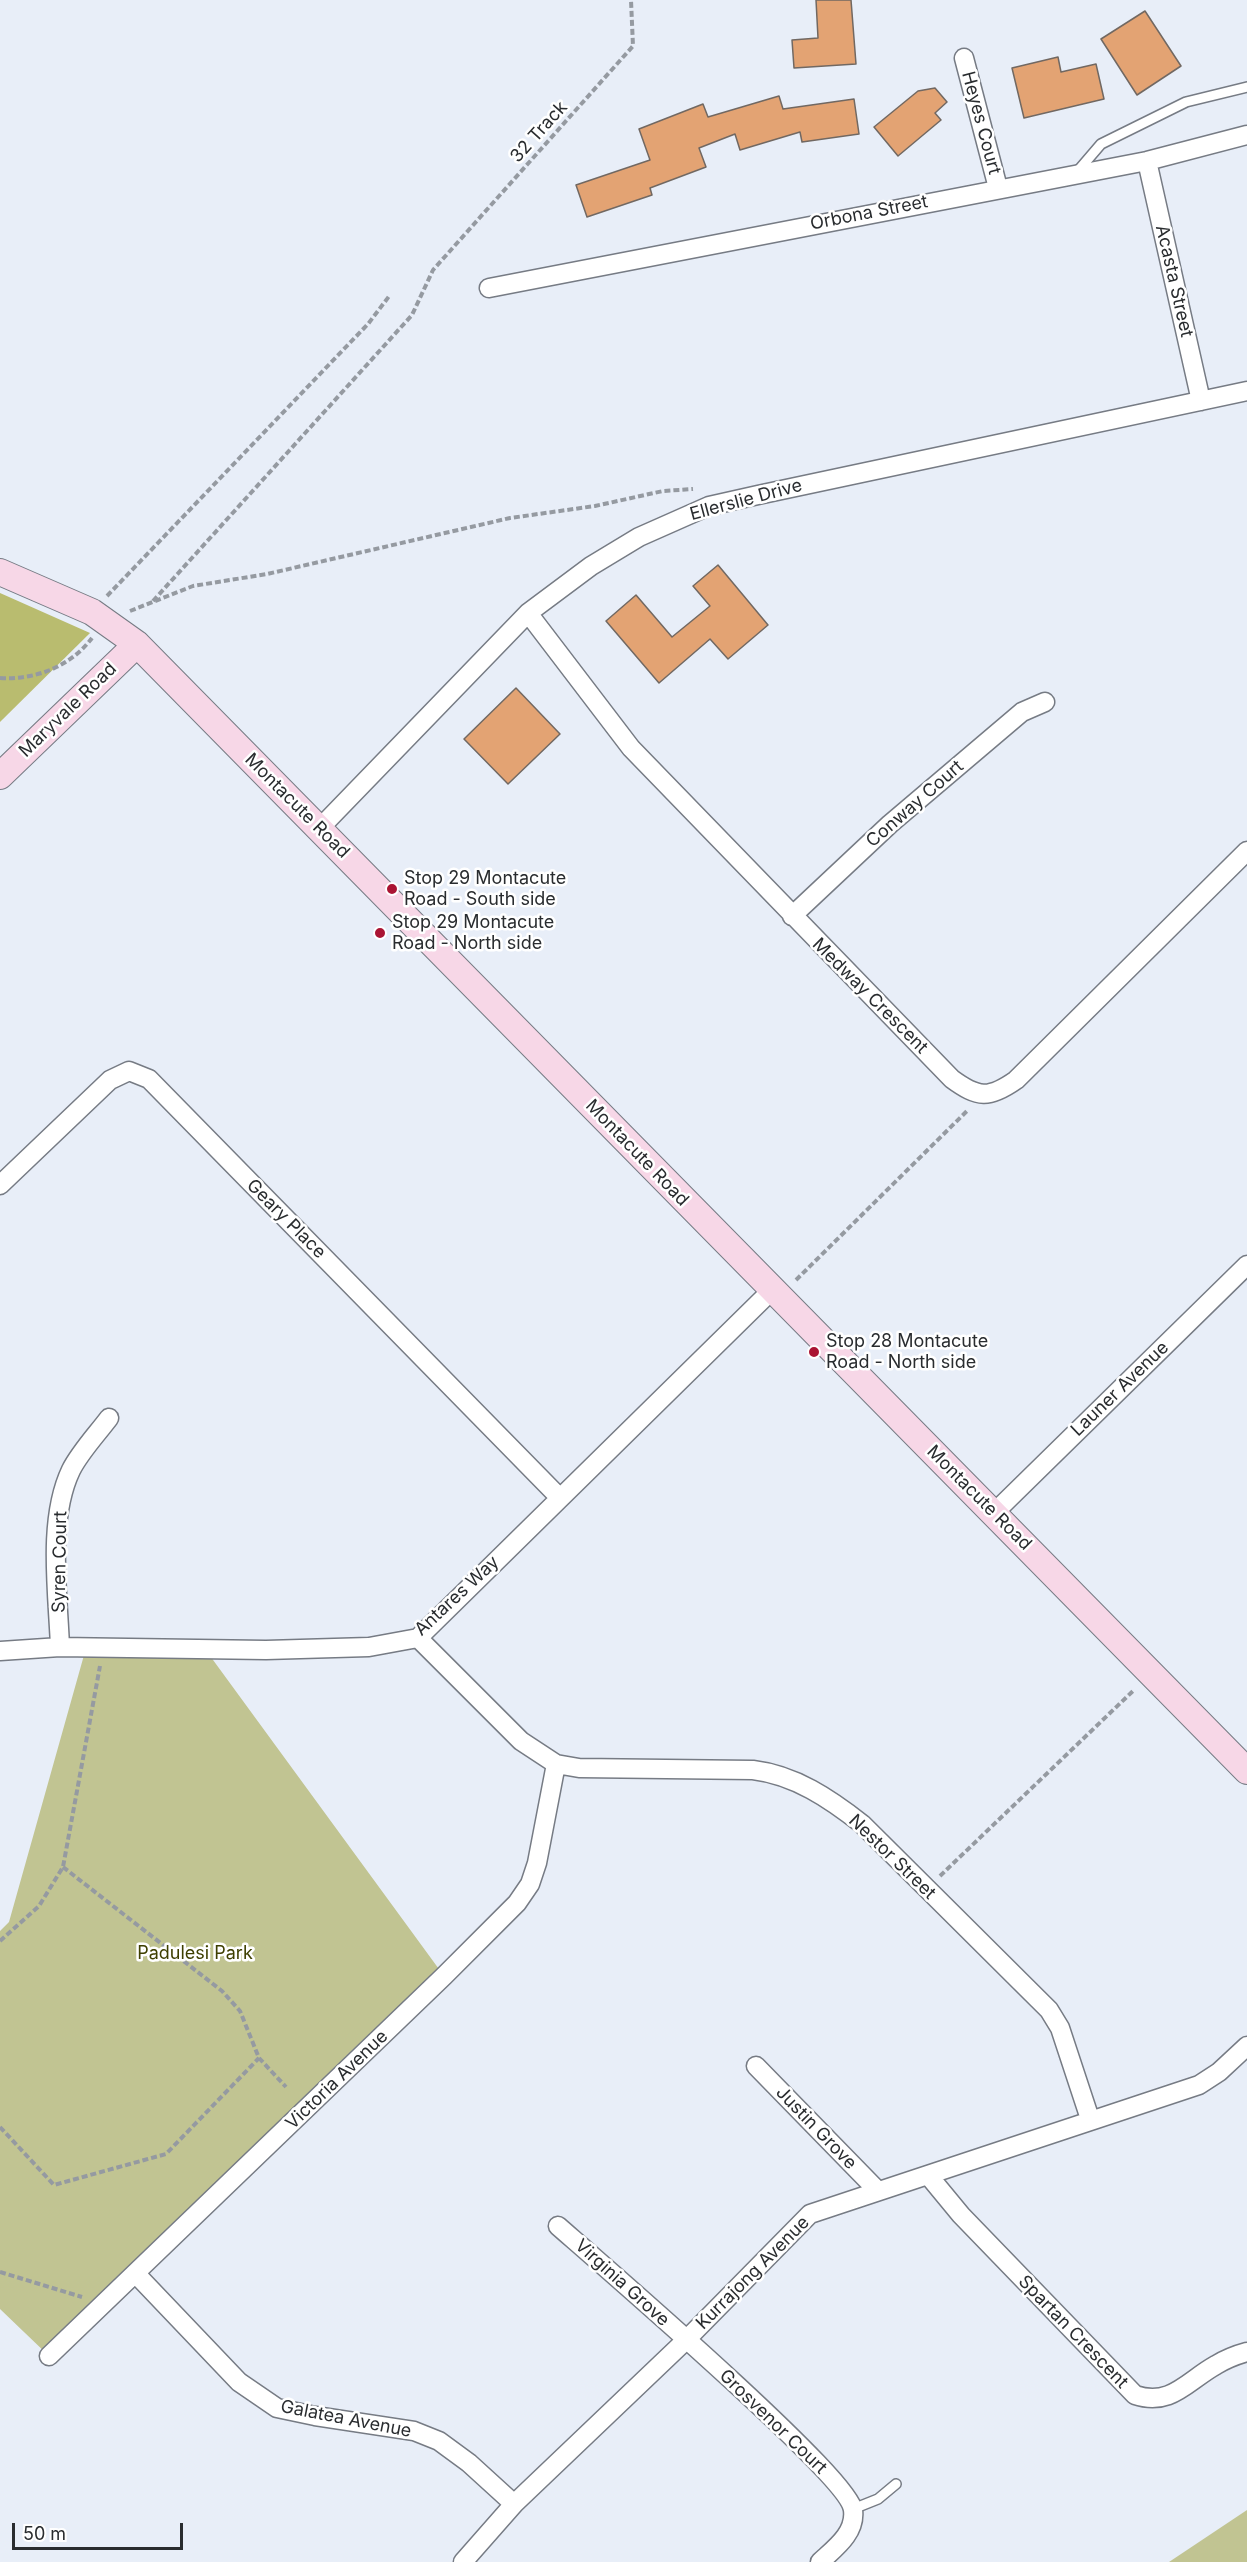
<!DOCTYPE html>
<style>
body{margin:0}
#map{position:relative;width:1247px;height:2562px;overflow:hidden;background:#e8eef8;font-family:Inter,sans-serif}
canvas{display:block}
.scale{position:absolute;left:12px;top:2523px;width:171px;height:27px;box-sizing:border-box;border:3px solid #292c2f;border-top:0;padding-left:8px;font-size:18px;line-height:21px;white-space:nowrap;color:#292c2f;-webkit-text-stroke:4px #fff;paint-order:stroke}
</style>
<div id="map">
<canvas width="1247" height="2562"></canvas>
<div class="scale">50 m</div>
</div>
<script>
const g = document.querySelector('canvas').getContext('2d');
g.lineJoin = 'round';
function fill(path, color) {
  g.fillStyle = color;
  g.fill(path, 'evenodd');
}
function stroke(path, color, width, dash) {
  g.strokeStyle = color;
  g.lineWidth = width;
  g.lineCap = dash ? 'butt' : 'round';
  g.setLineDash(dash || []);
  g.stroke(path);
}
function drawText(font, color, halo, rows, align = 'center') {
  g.font = font + ' Inter,sans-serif';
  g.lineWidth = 5;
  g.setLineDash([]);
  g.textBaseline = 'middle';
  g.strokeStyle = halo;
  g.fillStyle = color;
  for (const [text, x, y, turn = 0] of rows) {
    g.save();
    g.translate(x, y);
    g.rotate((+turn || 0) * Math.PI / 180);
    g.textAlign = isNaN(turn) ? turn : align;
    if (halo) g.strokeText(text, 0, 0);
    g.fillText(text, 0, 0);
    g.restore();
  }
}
const green = new Path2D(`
 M 86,1648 L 205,1649 L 444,1976 L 49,2356 L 0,2309 L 0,1931 L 9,1922 Z
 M 1247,2510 L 1247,2562 L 1169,2562 Z`);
const forest = new Path2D(`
 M 0,593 L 90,633 L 0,722 Z`);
const building = new Path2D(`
 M 816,0 L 851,0 L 856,64 L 794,68 L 792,40 L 818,38 Z
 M 1145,11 L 1181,66 L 1137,95 L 1101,39 Z
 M 1058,57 L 1061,72 L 1096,64 L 1104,99 L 1024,118 L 1012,68 Z
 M 935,88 L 947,102 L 935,113 L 941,120 L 898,156 L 874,127 L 918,91 Z
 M 779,96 L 783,109 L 854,99 L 859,134 L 802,142 L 800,132 L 740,150 L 735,134 L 699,148 L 706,167 L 650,188 L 652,195 L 587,217 L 576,185 L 650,160 L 639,129 L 703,104 L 708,117 Z
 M 718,565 L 768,625 L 728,659 L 710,639 L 659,683 L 606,621 L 636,595 L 672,637 L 710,606 L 693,586 Z
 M 516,688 L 560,734 L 508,784 L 464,739 Z`);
const path = new Path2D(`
 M 107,596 L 368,324 L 390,295
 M 153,601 L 412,315 L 433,270 L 633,46 L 631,0
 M 130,611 L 193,586 L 267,574 L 510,518 L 595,506 L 663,491 L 693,489
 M 0,678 C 35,680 70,667 92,638
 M 796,1280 L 968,1110
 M 63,1867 L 222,1991 L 240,2011 L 259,2058 L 286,2087
 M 940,1876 L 1134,1690
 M 0,1941 L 39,1906 L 63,1867 L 100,1666
 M 0,2127 L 54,2185 L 166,2154 L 259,2058
 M 0,2272 L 82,2297`);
const lane = new Path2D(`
 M 1077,172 L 1101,144 L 1186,102 L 1247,87
 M 853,2509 L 878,2499 L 896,2484`);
const street = new Path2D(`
 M 964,58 L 998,188
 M 1147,161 L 1201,401
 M 489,288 L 1147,161 L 1247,135
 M 528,613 L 631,748 L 952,1079 C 978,1098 989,1099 1016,1080 L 1247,851
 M 319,829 L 528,613 L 591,566 L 639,537 L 709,506 L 758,495 L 1247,391
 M 792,916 L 890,824 L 1022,712 L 1045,702
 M 0,1185 L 110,1080 L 129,1071 L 149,1079 L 559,1497
 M 994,1513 L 1247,1265
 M 418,1638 L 521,1741 L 556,1764 L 579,1768 L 753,1770 C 795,1775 830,1799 862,1824 L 1049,2010 L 1060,2028 L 1090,2119
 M 60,1647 C 58,1593 47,1520 71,1470 C 80,1452 97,1434 109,1418
 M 0,1651 L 60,1647 L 266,1650 L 369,1647 L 418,1638 L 772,1290
 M 756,2066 L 877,2190
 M 928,2175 L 961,2215 L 1135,2395 C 1171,2407 1187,2381 1216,2365 C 1226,2359 1236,2355 1247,2352
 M 558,2226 C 599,2262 849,2477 853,2510 C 856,2533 835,2548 820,2562
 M 136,2274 L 239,2382 L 277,2408 L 315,2416 L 414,2431 L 439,2441 L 469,2463 L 514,2504
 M 49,2356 L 444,1976 L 517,1903 L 530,1884 L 537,1863 L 556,1764
 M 463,2562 L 514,2504 L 686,2340 L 810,2214 L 1199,2085 L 1219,2072 L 1247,2046`);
const secondary = new Path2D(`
 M 0,572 L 92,612 L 137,644 L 1247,1771
 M 0,776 L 137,644`);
const markers = [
 [392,889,6,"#aa1433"],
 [380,933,6,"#aa1433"],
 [814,1352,6,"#aa1433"]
];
const streetNames = [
 ["Heyes Court",981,123,75],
 ["32 Track",539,132,-48],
 ["Orbona Street",869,213,-11],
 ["Acasta Street",1174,281,77],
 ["Ellerslie Drive",746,500,-15],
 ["Maryvale Road",68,710,-44],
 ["Conway Court",915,804,-41],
 ["Montacute Road",297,806,45],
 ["Medway Crescent",870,996,45],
 ["Montacute Road",637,1153,46],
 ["Geary Place",286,1219,45],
 ["Launer Avenue",1120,1389,-44],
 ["Montacute Road",979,1498,45],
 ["Syren Court",60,1562,-89],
 ["Antares Way",457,1596,-43],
 ["Nestor Street",892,1857,44],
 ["Victoria Avenue",337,2080,-44],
 ["Justin Grove",816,2128,46],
 ["Kurrajong Avenue",753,2273,-45],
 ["Virginia Grove",622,2283,42],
 ["Spartan Crescent",1073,2332,46],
 ["Galatea Avenue",346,2419,11],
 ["Grosvenor Court",773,2422,44]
];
const poiNames = [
 ["Stop 29 Montacute",404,879],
 ["Road - South side",404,900],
 ["Stop 29 Montacute",392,923],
 ["Road - North side",392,944],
 ["Stop 28 Montacute",826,1342],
 ["Road - North side",826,1363]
];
const parkNames = [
 ["Padulesi Park",195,1954]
];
fill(green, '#c1c492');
fill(forest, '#b9bc6f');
fill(building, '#e3a373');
stroke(building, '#716862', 1.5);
stroke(lane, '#767b84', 12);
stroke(street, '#767b84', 21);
stroke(secondary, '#767b84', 28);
stroke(path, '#959aa1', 4, [6, 3]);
stroke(lane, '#fff', 9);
stroke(street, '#fff', 18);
stroke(secondary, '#f7d7e7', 26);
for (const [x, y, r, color] of markers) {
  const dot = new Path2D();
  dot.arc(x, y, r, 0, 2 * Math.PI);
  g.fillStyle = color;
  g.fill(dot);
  stroke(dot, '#fff', 2);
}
drawText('18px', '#292c2f', '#fff', streetNames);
drawText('18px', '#292c2f', '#fff', poiNames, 'left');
drawText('18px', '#3e3f00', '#fff', parkNames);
</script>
